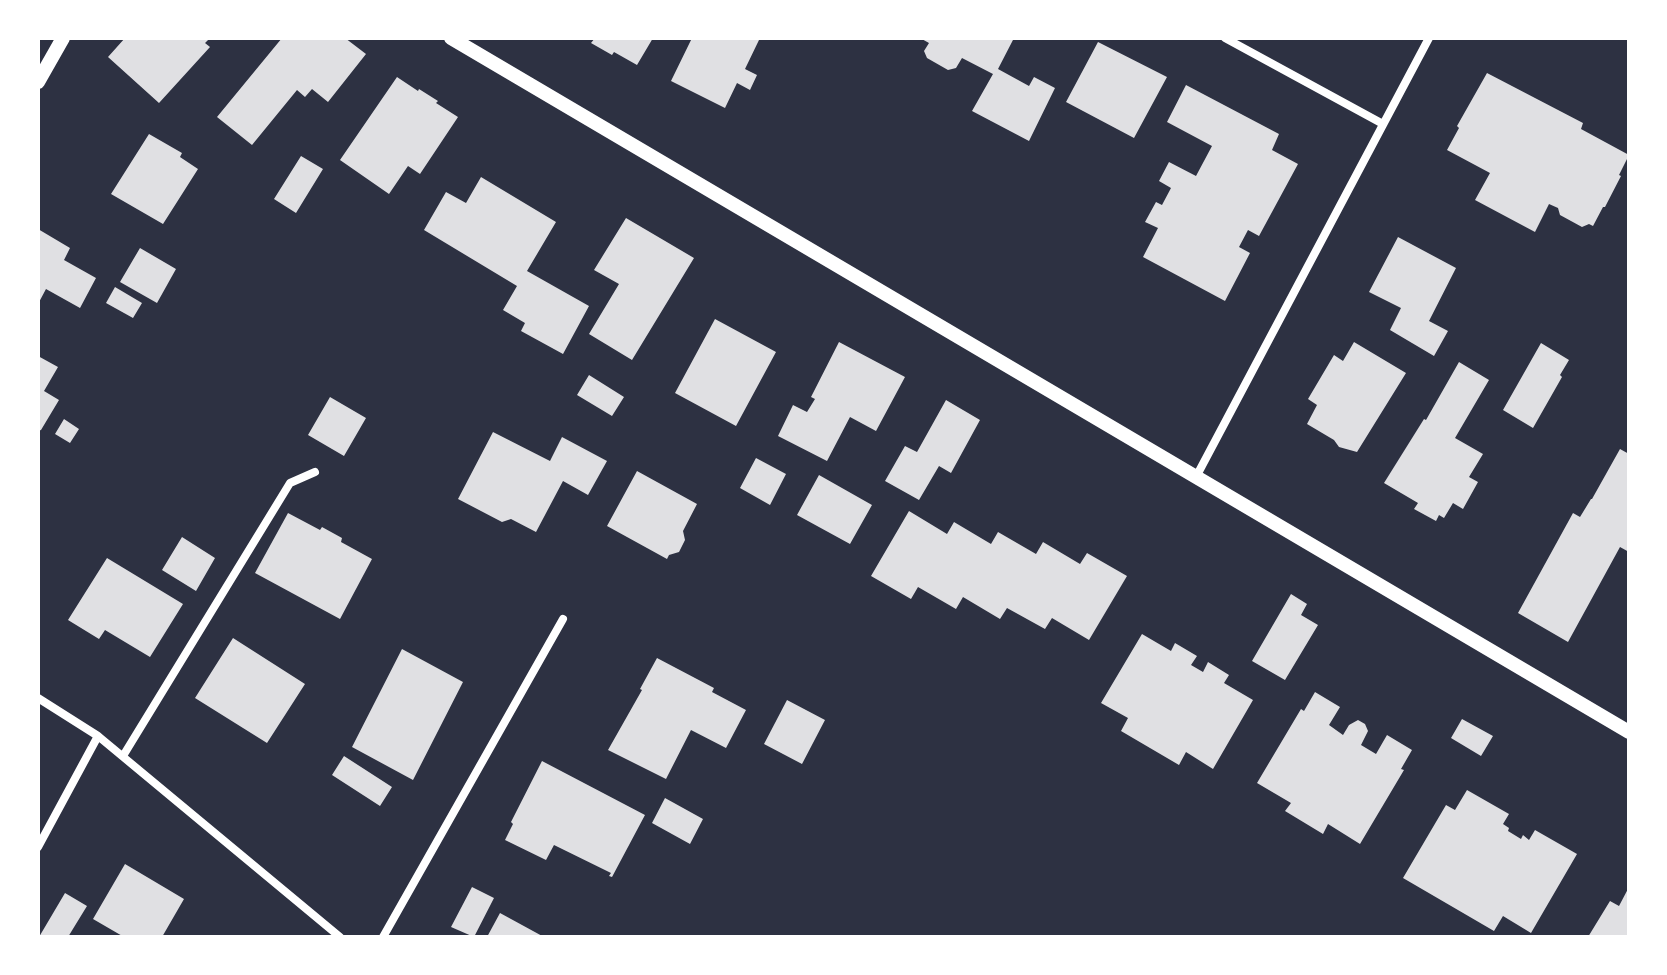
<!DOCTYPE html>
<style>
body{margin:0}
#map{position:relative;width:1667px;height:975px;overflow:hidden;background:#2d3142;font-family:Manrope,sans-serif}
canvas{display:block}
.frame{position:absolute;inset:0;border:40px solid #fff;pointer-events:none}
</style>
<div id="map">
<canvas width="1667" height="975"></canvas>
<div class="frame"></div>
</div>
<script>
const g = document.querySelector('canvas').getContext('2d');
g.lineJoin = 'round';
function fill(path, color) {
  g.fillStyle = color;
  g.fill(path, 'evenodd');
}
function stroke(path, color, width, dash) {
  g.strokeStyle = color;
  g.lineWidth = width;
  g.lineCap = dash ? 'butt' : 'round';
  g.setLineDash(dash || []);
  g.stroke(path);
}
const building = new Path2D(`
 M 125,38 L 210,38 L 205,43 L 210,47 L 159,103 L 108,57 Z
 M 282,38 L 345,38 L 366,54 L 328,102 L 312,89 L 305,97 L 297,90 L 252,145 L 217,117 Z
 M 595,38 L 653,38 L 637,65 L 614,52 L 612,55 L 591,43 Z
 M 692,38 L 756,38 L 759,40 L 745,69 L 757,75 L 750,90 L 737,83 L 725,108 L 671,81 Z
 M 920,38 L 1014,38 L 998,69 L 1029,86 L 1034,77 L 1055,88 L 1029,141 L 972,111 L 993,74 L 962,58 L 956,68 L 948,70 L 927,58 L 924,51 L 929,43 Z
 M 1098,42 L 1167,77 L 1134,138 L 1066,102 Z
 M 1487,73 L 1583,123 L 1581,129 L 1629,155 L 1619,175 L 1621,176 L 1605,207 L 1603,207 L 1593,226 L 1589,224 L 1582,227 L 1560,215 L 1558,208 L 1549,204 L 1535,232 L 1475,200 L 1490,173 L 1447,150 L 1459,128 L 1457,126 Z
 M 397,77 L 418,91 L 419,89 L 438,101 L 436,103 L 458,117 L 420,174 L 408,166 L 389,194 L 340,160 Z
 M 1186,85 L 1279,134 L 1272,150 L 1298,164 L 1259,236 L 1248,230 L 1239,247 L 1250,253 L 1225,301 L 1143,257 L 1158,228 L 1145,222 L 1156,202 L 1162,205 L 1171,188 L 1159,181 L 1169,162 L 1196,176 L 1212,146 L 1167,122 Z
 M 149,134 L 182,153 L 180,157 L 198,169 L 163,224 L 111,194 Z
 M 301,156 L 323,169 L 296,213 L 274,199 Z
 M 481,177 L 556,222 L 527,271 L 589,306 L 563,354 L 521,331 L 525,323 L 503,310 L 517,286 L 424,230 L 446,192 L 466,203 Z
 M 626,218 L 694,258 L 632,360 L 589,334 L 619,284 L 594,270 Z
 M 38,229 L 70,248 L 64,260 L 96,278 L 80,308 L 46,289 L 38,304 Z
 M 1398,237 L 1456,268 L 1429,321 L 1448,331 L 1434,356 L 1390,330 L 1401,308 L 1369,292 Z
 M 140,248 L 176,269 L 157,303 L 120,282 Z
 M 115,287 L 142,303 L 133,318 L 106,303 Z
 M 715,319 L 776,352 L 736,426 L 675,393 Z
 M 839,342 L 905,377 L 876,431 L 850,417 L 827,461 L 778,436 L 793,405 L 807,412 L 815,399 L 811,397 Z
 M 1354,342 L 1406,373 L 1357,452 L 1339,447 L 1334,440 L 1307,424 L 1317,405 L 1308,399 L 1334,355 L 1343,361 Z
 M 1541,343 L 1569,360 L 1560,375 L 1562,377 L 1533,428 L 1503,410 Z
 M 38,356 L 58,367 L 44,391 L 59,400 L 41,430 L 38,431 Z
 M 1459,362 L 1489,380 L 1455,438 L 1483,454 L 1469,477 L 1478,482 L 1463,509 L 1453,503 L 1444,518 L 1439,515 L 1436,521 L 1414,509 L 1418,503 L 1384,483 L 1424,419 L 1426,420 Z
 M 589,375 L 624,397 L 612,416 L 577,395 Z
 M 330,397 L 366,418 L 344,456 L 308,435 Z
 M 946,400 L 980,420 L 951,473 L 939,466 L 919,500 L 885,481 L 905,446 L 917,452 Z
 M 64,419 L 79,429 L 70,443 L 55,434 Z
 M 493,432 L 550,461 L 562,437 L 607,461 L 588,495 L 563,481 L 536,532 L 511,519 L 502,522 L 458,499 Z
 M 1620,449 L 1629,454 L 1629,552 L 1620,547 L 1568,642 L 1518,613 L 1573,513 L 1580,517 L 1591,499 L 1592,499 Z
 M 756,458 L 786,474 L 770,505 L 740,488 Z
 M 637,471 L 697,504 L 683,531 L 685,540 L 679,552 L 669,555 L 667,559 L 607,526 Z
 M 819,475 L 872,505 L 850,544 L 797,515 Z
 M 909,511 L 947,534 L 954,522 L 991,544 L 998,532 L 1036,554 L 1043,542 L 1080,564 L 1087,553 L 1127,576 L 1089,640 L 1052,618 L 1045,629 L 1007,608 L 1000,619 L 963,597 L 956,609 L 918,587 L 911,599 L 871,576 Z
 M 288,513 L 320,530 L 322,527 L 342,538 L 341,542 L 372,559 L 340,619 L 255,573 Z
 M 182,537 L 215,558 L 196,591 L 162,570 Z
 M 107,558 L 183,604 L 150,657 L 105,630 L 99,639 L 68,620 Z
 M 1291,594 L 1307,604 L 1301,615 L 1318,625 L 1285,680 L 1252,661 Z
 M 1142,634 L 1171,651 L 1175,643 L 1197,656 L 1191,665 L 1203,672 L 1208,662 L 1229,675 L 1224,683 L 1253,700 L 1213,769 L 1186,752 L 1179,765 L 1121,731 L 1128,718 L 1101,703 Z
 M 233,638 L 305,684 L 267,743 L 195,698 Z
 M 402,649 L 463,682 L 413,780 L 352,747 Z
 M 657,658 L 714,688 L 712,692 L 746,710 L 726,748 L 691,730 L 666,779 L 608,750 L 642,690 L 640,689 Z
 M 1315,692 L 1340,707 L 1329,725 L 1343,735 L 1349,725 L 1358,720 L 1365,724 L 1368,731 L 1361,745 L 1376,754 L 1387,735 L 1412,750 L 1401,769 L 1404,770 L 1360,844 L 1328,824 L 1323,834 L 1285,811 L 1291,803 L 1257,783 L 1301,709 L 1304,711 Z
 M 787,700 L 825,720 L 802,764 L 764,744 Z
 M 1462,719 L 1493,736 L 1481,756 L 1451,738 Z
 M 344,756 L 392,787 L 380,806 L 332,775 Z
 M 542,761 L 645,815 L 612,877 L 609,876 L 611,873 L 554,845 L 546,860 L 505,840 L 513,824 L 511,822 Z
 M 1467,790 L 1509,814 L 1503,824 L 1509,828 L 1508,831 L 1521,839 L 1523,835 L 1529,840 L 1535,830 L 1577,854 L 1531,933 L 1503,916 L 1494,931 L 1403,878 L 1446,805 L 1455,810 Z
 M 665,798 L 703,819 L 690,844 L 652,823 Z
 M 125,864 L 184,899 L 162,937 L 124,937 L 93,919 Z
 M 472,887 L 494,898 L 474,937 L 451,927 Z
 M 1629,887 L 1629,937 L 1588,937 L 1610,901 L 1619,906 Z
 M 65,893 L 87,906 L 68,937 L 39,937 Z
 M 500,913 L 544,937 L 487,937 Z`);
const minor = new Path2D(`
 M 1225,38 L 1383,124
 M 1196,477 L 1429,38
 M 38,698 L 98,736 L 340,937
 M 123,756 L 290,483 L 315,472
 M 38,847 L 98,736
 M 383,937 L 563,619`);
const tertiary = new Path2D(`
 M 451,38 L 1629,732
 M 38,82 L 63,38`);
fill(building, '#e0e0e3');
stroke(minor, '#fff', 8);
stroke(tertiary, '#fff', 14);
</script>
